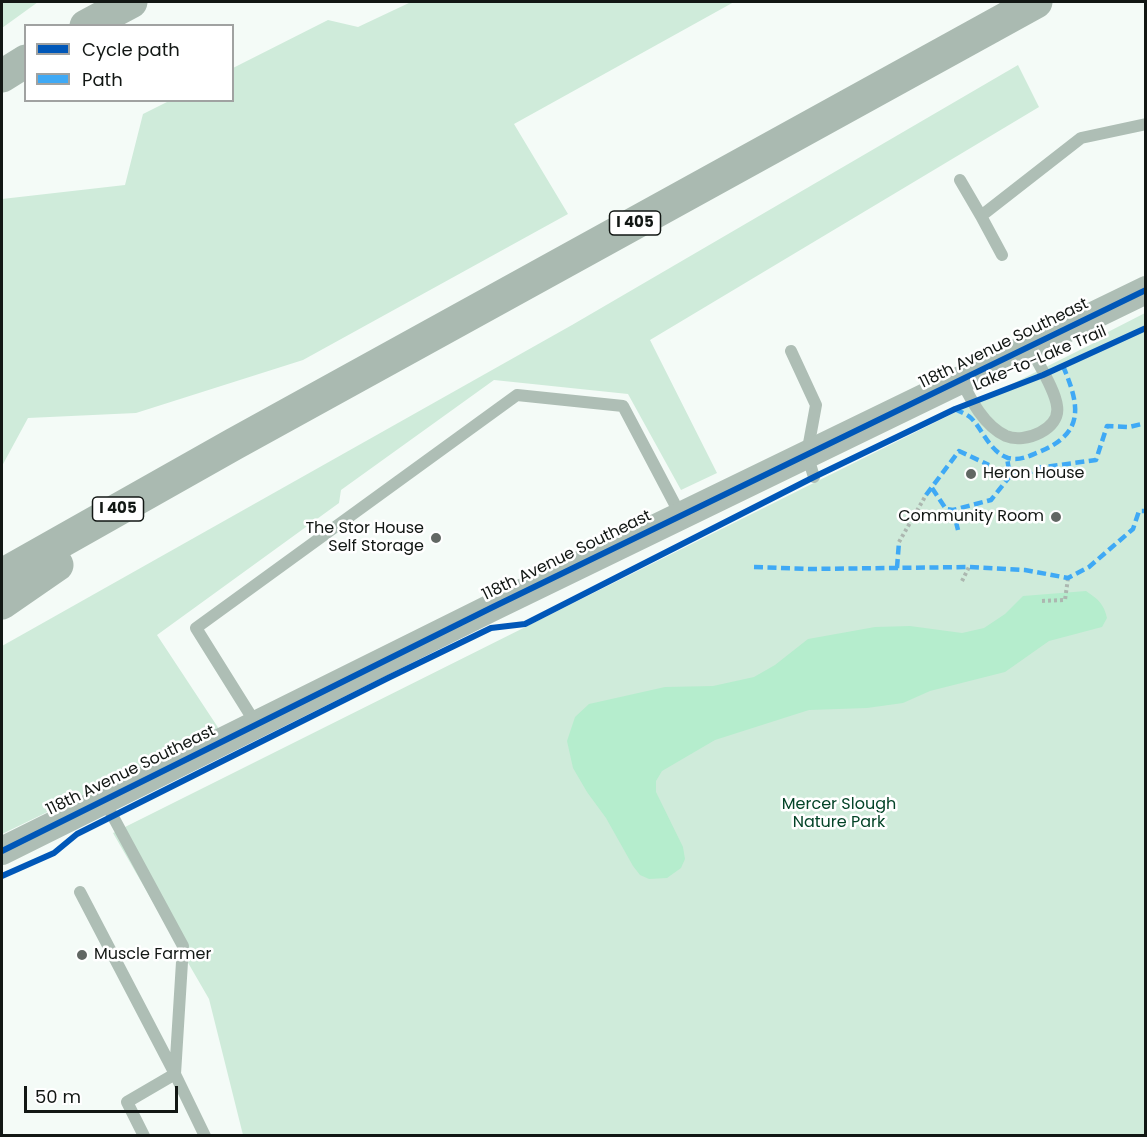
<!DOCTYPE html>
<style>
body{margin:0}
#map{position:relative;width:1147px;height:1137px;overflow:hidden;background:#f4fbf7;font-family:Poppins,sans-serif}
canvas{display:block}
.frame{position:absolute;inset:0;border:3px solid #121714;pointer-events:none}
.legend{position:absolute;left:24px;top:24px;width:210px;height:78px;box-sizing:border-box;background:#fff;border:2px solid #a0a2a1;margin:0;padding:8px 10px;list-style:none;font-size:18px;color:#121714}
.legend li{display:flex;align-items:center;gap:12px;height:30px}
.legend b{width:30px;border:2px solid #a0a2a1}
.scale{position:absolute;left:24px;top:1086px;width:154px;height:27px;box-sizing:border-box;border:3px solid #121714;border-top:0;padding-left:8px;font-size:18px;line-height:21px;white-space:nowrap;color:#121714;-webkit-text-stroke:4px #fff;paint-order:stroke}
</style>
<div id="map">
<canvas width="1147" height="1137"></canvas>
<div class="frame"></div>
<ul class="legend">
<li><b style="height:8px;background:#0057b8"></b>Cycle path</li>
<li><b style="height:8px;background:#3fa9f5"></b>Path</li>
</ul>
<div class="scale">50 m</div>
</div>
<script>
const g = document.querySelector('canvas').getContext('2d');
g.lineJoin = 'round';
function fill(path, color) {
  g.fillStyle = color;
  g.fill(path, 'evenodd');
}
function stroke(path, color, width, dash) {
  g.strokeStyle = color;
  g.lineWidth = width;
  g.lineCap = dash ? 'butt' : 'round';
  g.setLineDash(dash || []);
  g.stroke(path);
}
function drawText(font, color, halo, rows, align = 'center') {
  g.font = font + ' Poppins,sans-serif';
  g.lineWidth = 5;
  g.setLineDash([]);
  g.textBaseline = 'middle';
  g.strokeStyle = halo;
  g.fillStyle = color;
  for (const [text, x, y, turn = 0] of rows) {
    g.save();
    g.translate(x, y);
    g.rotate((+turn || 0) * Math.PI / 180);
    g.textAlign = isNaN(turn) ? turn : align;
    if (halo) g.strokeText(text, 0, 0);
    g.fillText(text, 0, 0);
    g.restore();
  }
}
const green = new Path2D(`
 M 2,2 L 38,2 L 2,28 Z
 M 411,2 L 734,2 L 514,124 L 568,214 L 303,360 L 136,413 L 28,418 L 2,466 L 2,199 L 125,185 L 143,114 L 169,101 L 232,100 L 233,68 L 328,20 L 358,27 Z
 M 1018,65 L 1039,107 L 650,340 L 717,473 L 681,490 L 628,394 L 494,380 L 341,490 L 339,503 L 157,635 L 219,729 L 2,834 L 2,646 L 572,325 Z
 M 1145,313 L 1145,1135 L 243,1135 L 209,999 L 113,833 L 1104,338 L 1104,334 Z`);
const water = new Path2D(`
 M 1086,591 C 1098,599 1104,604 1107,618 L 1102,627 L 1049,641 L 1005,672 L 930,691 L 903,703 L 867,708 L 809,710 L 715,740 L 662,771 L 656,781 L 656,792 L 683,847 L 685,859 L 681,868 L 667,878 L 649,879 L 640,875 L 633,866 L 606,818 L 587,792 L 573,768 L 567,741 L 575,717 L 589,704 L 665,687 L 713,686 L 754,677 L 775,665 L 808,639 L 875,627 L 910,626 L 962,633 L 984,628 L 1005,614 L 1023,596 Z`);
const path = new Path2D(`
 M 899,542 L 926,495
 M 962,581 L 969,567
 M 1042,601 L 1065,600 L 1068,578
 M 525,624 L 634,568`);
const service = new Path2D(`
 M 960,180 L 981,216 L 1081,138 L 1146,124
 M 981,216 L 1002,255
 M 791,351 L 816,405 L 807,454 L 814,477
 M 961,380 C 971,400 984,426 1006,436 C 1025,444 1061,429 1057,406 C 1055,389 1038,364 1030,347
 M 256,724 L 196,628 L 517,395 L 623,406 L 681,516
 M 104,800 L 183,946 L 175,1074 L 205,1136
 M 80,892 L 175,1074 L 127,1102 L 144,1136`);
const tertiary = new Path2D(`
 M 2,851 L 493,607 L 1146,290`);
const motorway = new Path2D(`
 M 86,26 L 131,2
 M 2,76 L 26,61
 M 2,575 L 234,444 L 1036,2
 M 2,603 L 57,565`);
const quiet = new Path2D(`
 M 955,409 C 960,412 967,414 971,418 C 983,430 990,452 1008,458 C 1020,461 1029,456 1039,452 C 1085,433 1080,406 1063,366
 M 1010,476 L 1027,474 L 1037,468 L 1096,460 L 1107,426 L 1129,427 L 1146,423
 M 932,488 L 946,509 L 953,510 L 991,500 L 1010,476 L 1007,458
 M 926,495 L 959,451 L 989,465
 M 953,510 L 958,530
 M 754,567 L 811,569 L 969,567 L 1025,570 L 1068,578 L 1089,567 L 1133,529 L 1139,511 L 1146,511
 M 897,568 L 899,542`);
const cycleway = new Path2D(`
 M 2,851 L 493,607 L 1146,290
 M 2,876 L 54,853 L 77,834 L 388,678 L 491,628 L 525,624 L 814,477 L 955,409 L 1043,375 L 1146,328`);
const markers = [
 [971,474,6,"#616763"],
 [1056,517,6,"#616763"],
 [436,538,6,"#616763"],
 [82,955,6,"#616763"]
];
const shields = [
 [635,223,51],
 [118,509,51]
];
const shieldNames = [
 ["I 405",635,223],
 ["I 405",118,509]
];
const streetNames = [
 ["118th Avenue Southeast",1004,344,-26],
 ["Lake-to-Lake Trail",1040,359,-23],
 ["118th Avenue Southeast",567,556,-26],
 ["118th Avenue Southeast",131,771,-26]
];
const poiNames = [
 ["Heron House",983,474],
 ["Community Room",1044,517,"right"],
 ["The Stor House",424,529,"right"],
 ["Self Storage",424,547,"right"],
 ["Muscle Farmer",94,955]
];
const parkNames = [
 ["Mercer Slough",839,805],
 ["Nature Park",839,823]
];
fill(green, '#cfebda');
fill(water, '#b5edcd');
stroke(path, '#acb7b0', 4, [3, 3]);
stroke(service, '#aebeb5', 12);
stroke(tertiary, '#aebeb5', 28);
stroke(motorway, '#aabab1', 33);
stroke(quiet, '#3fa9f5', 4.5, [9, 4.5]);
stroke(cycleway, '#0057b8', 6);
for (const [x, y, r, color] of markers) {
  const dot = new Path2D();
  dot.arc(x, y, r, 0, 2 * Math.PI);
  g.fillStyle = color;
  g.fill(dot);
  stroke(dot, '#fff', 2);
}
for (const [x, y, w] of shields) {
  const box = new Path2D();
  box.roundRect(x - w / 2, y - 12, w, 24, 4.5);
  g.fillStyle = '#fff';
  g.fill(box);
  stroke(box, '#121714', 1.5);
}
drawText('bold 15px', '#121714', null, shieldNames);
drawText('16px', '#121714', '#fff', streetNames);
drawText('16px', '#121714', '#fff', poiNames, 'left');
drawText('16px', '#044428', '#fff', parkNames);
</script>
